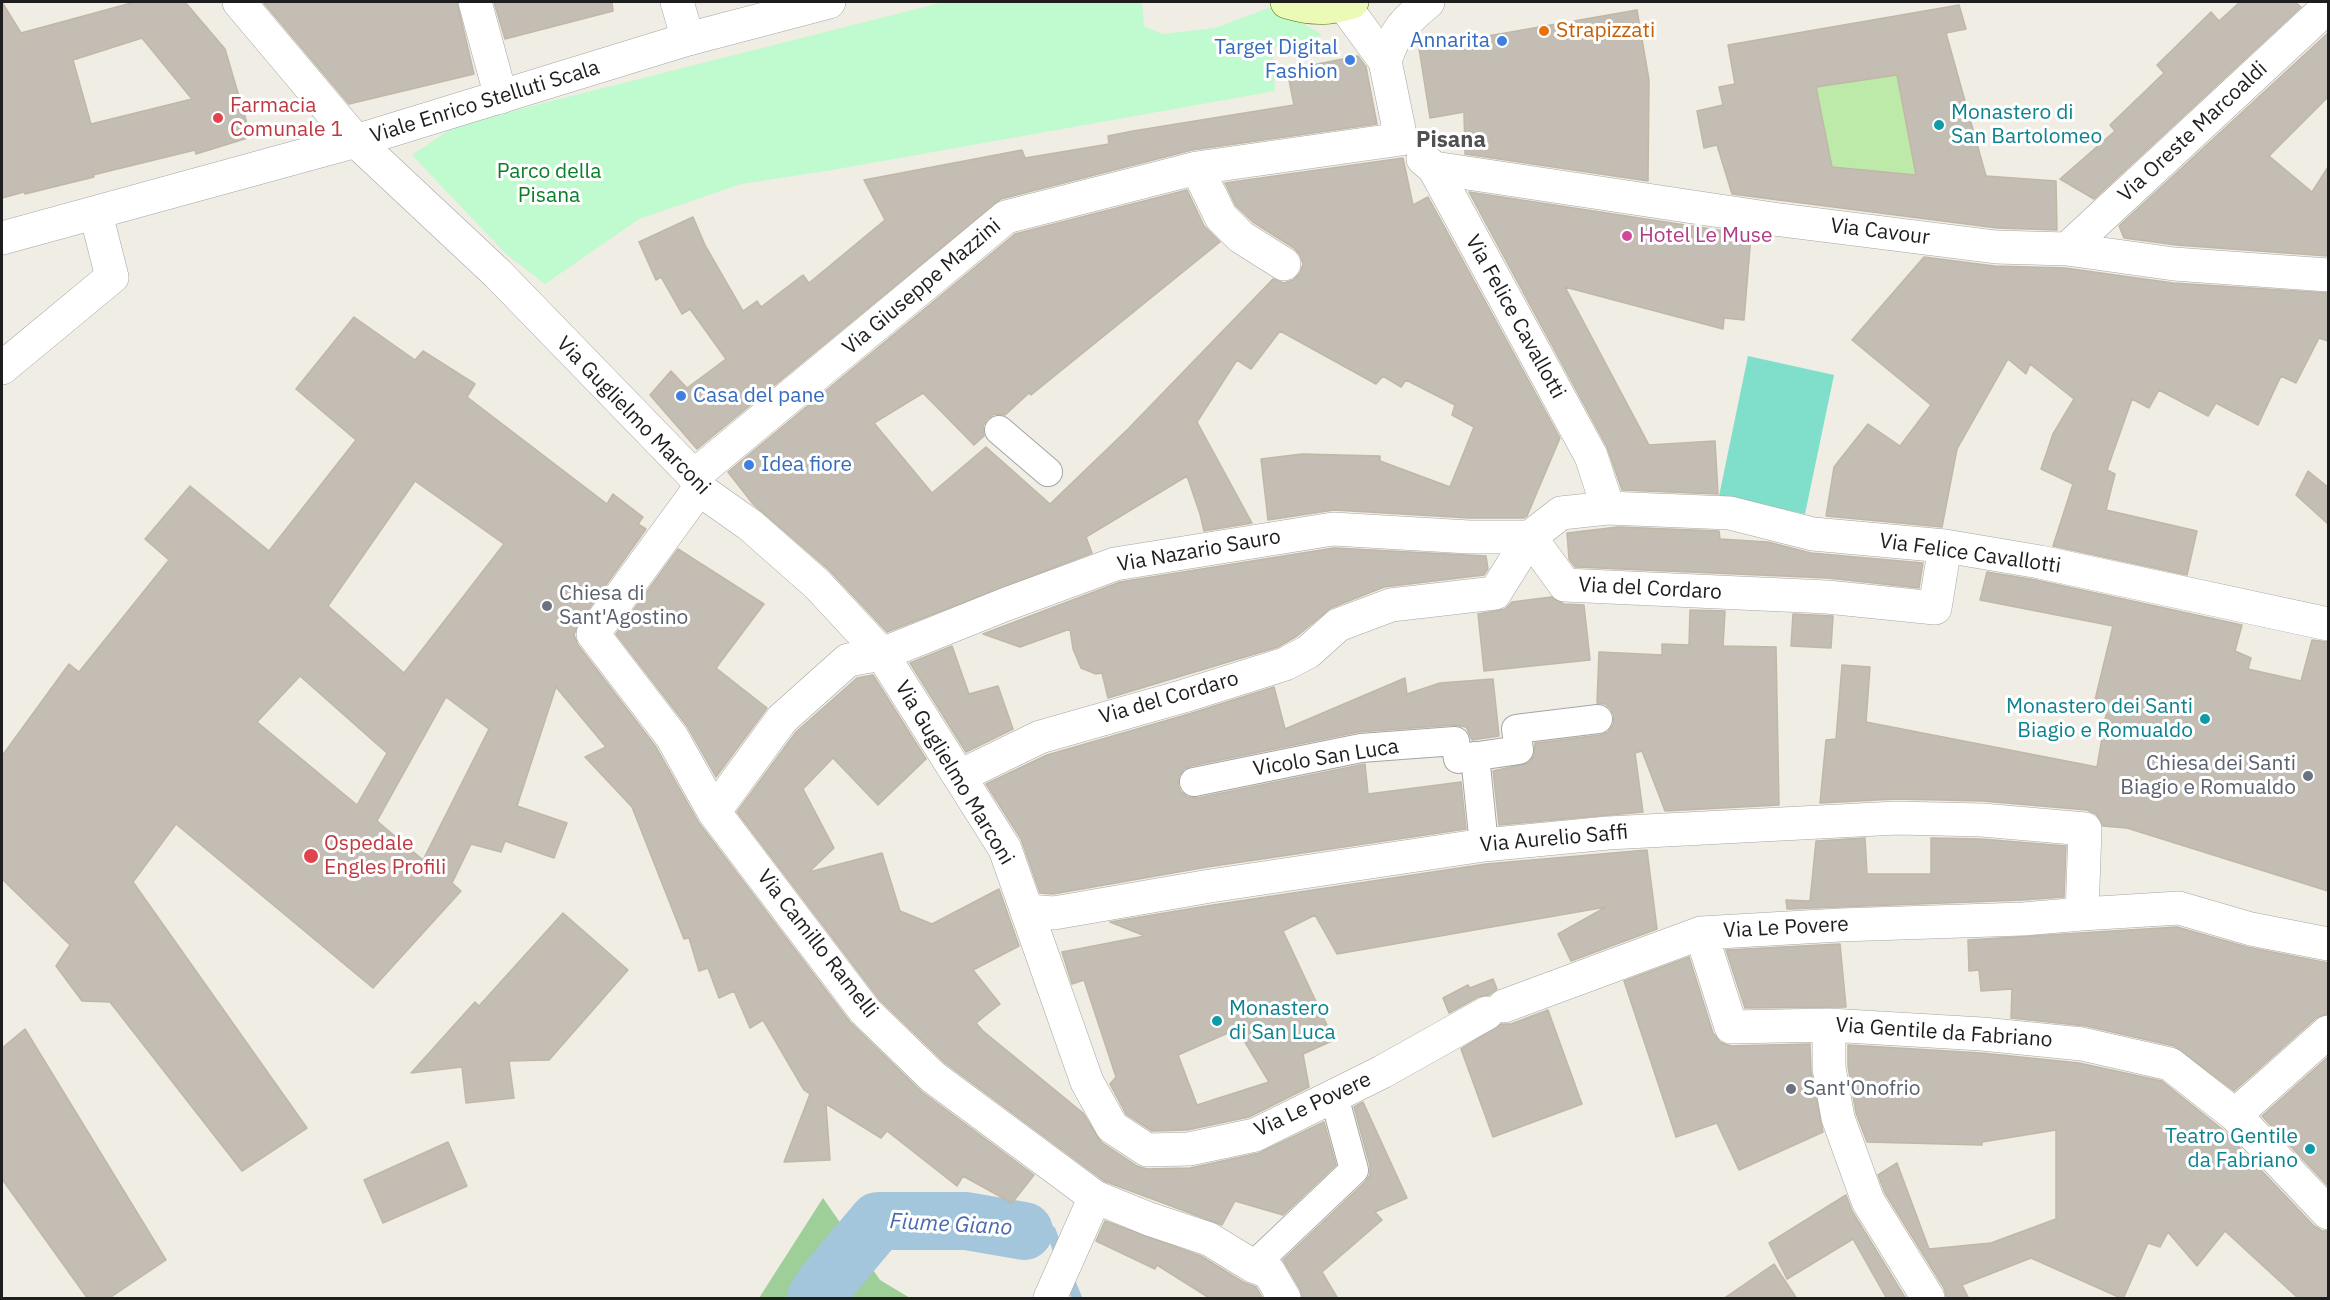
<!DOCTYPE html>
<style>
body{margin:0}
#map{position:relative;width:2330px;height:1300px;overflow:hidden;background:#efede4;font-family:"IBM Plex Sans",sans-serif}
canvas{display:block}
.frame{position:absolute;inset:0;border:3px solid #1e1e1e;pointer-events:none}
</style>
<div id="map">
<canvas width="2330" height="1300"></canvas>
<div class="frame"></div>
</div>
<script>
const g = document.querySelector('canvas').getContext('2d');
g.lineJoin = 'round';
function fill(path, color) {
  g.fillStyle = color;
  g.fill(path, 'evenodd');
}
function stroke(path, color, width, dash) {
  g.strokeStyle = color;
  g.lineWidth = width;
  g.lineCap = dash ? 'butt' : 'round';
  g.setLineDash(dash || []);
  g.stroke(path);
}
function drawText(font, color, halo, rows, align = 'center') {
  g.font = font + ' "IBM Plex Sans",sans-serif';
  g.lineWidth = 6;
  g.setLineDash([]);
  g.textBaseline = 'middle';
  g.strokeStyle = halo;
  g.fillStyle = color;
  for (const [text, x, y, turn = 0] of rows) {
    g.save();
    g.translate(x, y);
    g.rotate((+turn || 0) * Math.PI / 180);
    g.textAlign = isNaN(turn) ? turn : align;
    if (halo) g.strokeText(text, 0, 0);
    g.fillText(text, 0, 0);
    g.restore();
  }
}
const grass = new Path2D(`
 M 1904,74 L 1928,176 L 1832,167 L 1816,87 Z`);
const forest = new Path2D(`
 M 823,1198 L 880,1280 L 910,1298 L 759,1298 Z`);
const park = new Path2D(`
 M 944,2 L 1142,2 L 1144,26 L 1162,34 L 1215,28 L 1274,6 L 1323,35 L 1273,48 L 1275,91 L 832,170 L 741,184 L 639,219 L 545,284 L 507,255 L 412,155 L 457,125 Z`);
const pitch = new Path2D(`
 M 1748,356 L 1834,375 L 1805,514 L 1719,496 Z`);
const stream = new Path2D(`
 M 1024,1231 L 1051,1231 L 1060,1256
 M 1068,1276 L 1077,1298`);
const river = new Path2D(`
 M 816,1298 L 825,1284 L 878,1221 L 966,1221 L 1024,1231`);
const building = new Path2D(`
 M 2,2 L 21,33 L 135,2 L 185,2 L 225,49 L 251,137 L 196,154 L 195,150 L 93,175 L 94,177 L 25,194 L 24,192 L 2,198 ZM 142,38 L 192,99 L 91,124 L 73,60 Z
 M 263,2 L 457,2 L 474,74 L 349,104 Z
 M 494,2 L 612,2 L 613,11 L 505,39 Z
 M 2240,2 L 2295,2 L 2301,7 L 2094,199 L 2060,179 L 2115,131 L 2110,125 L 2164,73 L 2157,65 L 2211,12 L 2219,21 Z
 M 1959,5 L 1966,29 L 1946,33 L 1986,176 L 2056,181 L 2057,230 L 1997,228 L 1732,194 L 1717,145 L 1704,148 L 1697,111 L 1723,105 L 1719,87 L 1735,84 L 1728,45 ZM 1897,75 L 1916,175 L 1832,167 L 1816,87 Z
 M 1637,10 L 1649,80 L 1648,181 L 1465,154 L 1464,112 L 1430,118 L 1419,48 Z
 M 2328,33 L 2328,97 L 2269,156 L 2312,192 L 2328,167 L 2328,256 L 2176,245 L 2124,238 L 2119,226 Z
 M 1358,56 L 1366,67 L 1377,124 L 1192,150 L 1001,199 L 697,449 L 650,395 L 671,371 L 687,388 L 726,359 L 690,309 L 682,314 L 661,277 L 656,280 L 639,242 L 693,217 L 705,245 L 743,311 L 757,301 L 761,307 L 803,275 L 809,283 L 885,220 L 864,180 L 1022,150 L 1025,158 L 1109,144 L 1108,136 L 1133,131 L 1294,105 L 1287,70 Z
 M 1403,158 L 1413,205 L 1428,197 L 1560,438 L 1527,516 L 1524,518 L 1470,518 L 1334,510 L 1268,520 L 1261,459 L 1302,454 L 1380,456 L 1380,461 L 1450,487 L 1474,427 L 1452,415 L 1455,405 L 1406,380 L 1401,387 L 1383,376 L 1376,384 L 1280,331 L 1251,369 L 1237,360 L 1197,422 L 1252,523 L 1204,531 L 1200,514 L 1187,476 L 1086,537 L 1092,553 L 887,632 L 829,570 L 753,504 L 728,472 L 1015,234 L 1187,190 L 1204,226 L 1220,242 L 1031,395 L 1029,393 L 1005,415 L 994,414 L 987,419 L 983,426 L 984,436 L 974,445 L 923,393 L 874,423 L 932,493 L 986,447 L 1050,504 L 1128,429 L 1273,279 L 1284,283 L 1293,280 L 1300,273 L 1303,264 L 1300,255 L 1294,248 L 1253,222 L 1236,206 L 1225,183 Z
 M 1469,192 L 1751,235 L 1744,320 L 1724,318 L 1723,329 L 1565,287 L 1649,445 L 1715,441 L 1718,494 L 1622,490 L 1607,447 Z
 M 1924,257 L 1994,266 L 2065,268 L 2173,283 L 2328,293 L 2328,341 L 2319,338 L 2296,383 L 2281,376 L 2258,425 L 2216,403 L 2208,416 L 2159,390 L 2149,408 L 2132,399 L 2107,470 L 2115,474 L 2106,510 L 2197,531 L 2187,575 L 2053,546 L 2073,484 L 2041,469 L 2053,434 L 2074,399 L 2030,364 L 2026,374 L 2008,359 L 1957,449 L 1942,527 L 1826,516 L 1834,467 L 1868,424 L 1900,446 L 1931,405 L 1852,340 Z
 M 354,317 L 415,360 L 423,351 L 475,384 L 467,397 L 607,504 L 613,494 L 643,517 L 638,524 L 646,529 L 578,624 L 574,635 L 578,645 L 656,747 L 699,823 L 850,1022 L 922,1092 L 1034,1175 L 1012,1203 L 963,1176 L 957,1186 L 887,1131 L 881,1138 L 826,1104 L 830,1160 L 784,1162 L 810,1094 L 804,1090 L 763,1020 L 750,1028 L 734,991 L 719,998 L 708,968 L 699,971 L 689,938 L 684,939 L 632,807 L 585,757 L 606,747 L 556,687 L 517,806 L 567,823 L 554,858 L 505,841 L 501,852 L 471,844 L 452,883 L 461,891 L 373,988 L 176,824 L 133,882 L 307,1128 L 242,1171 L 110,1002 L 82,1001 L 56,966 L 70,945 L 2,879 L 2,756 L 69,664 L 79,672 L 169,560 L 145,539 L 190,486 L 269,551 L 356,440 L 296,389 ZM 415,481 L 504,544 L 404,673 L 328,606 ZM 300,676 L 387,753 L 357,805 L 257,722 ZM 446,697 L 489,729 L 423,860 L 377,821 Z
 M 2308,471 L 2328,487 L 2328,524 L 2296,495 Z
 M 1618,527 L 1719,531 L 1720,539 L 1768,542 L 1811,553 L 1923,563 L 1919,588 L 1828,578 L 1575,567 L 1569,559 L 1567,533 Z
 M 1334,548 L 1486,556 L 1488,569 L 1484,575 L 1384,587 L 1331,608 L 1297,636 L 1278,647 L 1108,698 L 1102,673 L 1096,674 L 1081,668 L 1073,649 L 1070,629 L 1020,647 L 983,634 L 1120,582 Z
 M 678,549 L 764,604 L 716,668 L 767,708 L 716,777 L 687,726 L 616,634 Z
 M 1987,572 L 2036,580 L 2242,625 L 2235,651 L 2251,658 L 2248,669 L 2301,681 L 2312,640 L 2328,642 L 2328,891 L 2127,828 L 2103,826 L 2096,814 L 2087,810 L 1983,801 L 1896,799 L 1820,803 L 1826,740 L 1836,739 L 1842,665 L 1870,667 L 1866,722 L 2097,767 L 2107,709 L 2093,708 L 2113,626 L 1980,600 Z
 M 1551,597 L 1564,604 L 1584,605 L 1590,660 L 1484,671 L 1478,614 L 1505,609 L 1512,602 Z
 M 1690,610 L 1725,611 L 1723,646 L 1776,647 L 1779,805 L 1665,811 L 1642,751 L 1635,753 L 1643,812 L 1499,825 L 1493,771 L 1529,763 L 1534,756 L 1535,743 L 1600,735 L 1608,732 L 1613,725 L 1614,716 L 1611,709 L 1605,704 L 1597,703 L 1599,652 L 1662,655 L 1662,644 L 1689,645 Z
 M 1793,614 L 1833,616 L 1831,648 L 1791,646 Z
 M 952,646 L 969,694 L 998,686 L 1013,729 L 966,752 L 910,663 Z
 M 873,675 L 926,759 L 878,805 L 833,758 L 803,789 L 834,848 L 809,872 L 882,853 L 900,911 L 932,924 L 999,889 L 1019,946 L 973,970 L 1000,1004 L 976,1023 L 983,1031 L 1083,1113 L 1101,1142 L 1137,1166 L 1147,1169 L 1190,1168 L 1259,1153 L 1324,1122 L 1336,1165 L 1283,1215 L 1235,1201 L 1222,1225 L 1104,1181 L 945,1063 L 879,999 L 737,812 L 796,732 L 857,678 Z
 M 1405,678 L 1407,694 L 1440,683 L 1493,679 L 1499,736 L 1472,740 L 1466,727 L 1454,725 L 1358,732 L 1191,766 L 1184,769 L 1179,776 L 1178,786 L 1181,792 L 1188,797 L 1197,798 L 1365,764 L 1368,794 L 1461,782 L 1466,829 L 1207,867 L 1053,894 L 1040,893 L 1021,839 L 986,784 L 1047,755 L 1189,714 L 1274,687 L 1285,729 Z
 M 1865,838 L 1867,874 L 1931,874 L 1931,838 L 1981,839 L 2066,846 L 2064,897 L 2022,900 L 1787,909 L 1786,900 L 1810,901 L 1816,841 Z
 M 1647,850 L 1657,929 L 1571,961 L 1558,934 L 1606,907 L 1337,954 L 1315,915 L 1283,931 L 1334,1040 L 1303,1054 L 1309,1087 L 1249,1117 L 1187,1130 L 1152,1131 L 1126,1114 L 1110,1084 L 1116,1077 L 1084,980 L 1072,984 L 1062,952 L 1145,936 L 1110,922 L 1213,905 L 1486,864 ZM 1237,1029 L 1269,1082 L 1197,1105 L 1178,1055 Z
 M 563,913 L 628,970 L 549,1060 L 509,1061 L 514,1098 L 466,1103 L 462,1067 L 411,1073 L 475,1002 L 479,1006 Z
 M 2177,927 L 2247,947 L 2328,963 L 2328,1014 L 2316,1018 L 2234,1091 L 2174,1046 L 2086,1026 L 2011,1018 L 2012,989 L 1981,991 L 1979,970 L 1969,971 L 1968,940 Z
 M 1840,944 L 1846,1007 L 1745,1008 L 1726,950 Z
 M 1689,957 L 1713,1033 L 1720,1042 L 1731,1046 L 1810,1044 L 1811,1071 L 1823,1132 L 1739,1170 L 1717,1123 L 1676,1137 L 1624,981 Z
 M 1493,979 L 1497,989 L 1489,995 L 1478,997 L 1449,1013 L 1443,998 L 1468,985 L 1470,988 Z
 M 1548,1010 L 1582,1104 L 1493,1137 L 1461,1049 L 1501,1024 L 1511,1024 Z
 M 25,1029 L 166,1260 L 108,1299 L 88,1299 L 2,1179 L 2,1048 Z
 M 1848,1045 L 1981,1053 L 2079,1063 L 2162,1081 L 2222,1129 L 2314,1226 L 2322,1231 L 2328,1231 L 2328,1299 L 2299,1299 L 2225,1231 L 2197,1266 L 2168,1232 L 2160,1247 L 2148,1243 L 2123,1299 L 2031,1258 L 1962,1285 L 1969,1299 L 1947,1299 L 1944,1288 L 1885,1193 L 1878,1175 L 1897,1163 L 1929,1249 L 1991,1243 L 2056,1219 L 2056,1130 L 1982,1142 L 1982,1145 L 1867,1142 L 1856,1113 L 1848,1066 Z
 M 2328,1057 L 2328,1186 L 2262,1116 Z
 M 1363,1102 L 1407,1198 L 1375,1212 L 1382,1220 L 1322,1272 L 1338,1299 L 1303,1299 L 1300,1289 L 1283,1260 L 1365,1182 L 1370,1175 L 1370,1166 L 1354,1107 Z
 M 448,1142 L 467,1186 L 383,1223 L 364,1180 Z
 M 1846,1195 L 1852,1211 L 1906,1299 L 1887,1299 L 1853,1239 L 1787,1279 L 1769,1243 Z
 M 1105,1221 L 1201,1256 L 1243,1282 L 1256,1287 L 1263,1299 L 1211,1299 L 1157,1265 L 1155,1269 L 1096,1241 Z
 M 1774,1264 L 1797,1299 L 1723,1299 Z`);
const pedestrian = new Path2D(`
 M 999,430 L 1048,472
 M 1475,756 L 1484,845
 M 1194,782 L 1361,748 L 1455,741 L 1458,759 L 1519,750 L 1516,729 L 1598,719
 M 1253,1266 L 1354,1170 L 1334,1096`);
const minor = new Path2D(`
 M 475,2 L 501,97
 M 677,2 L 688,39
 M 1344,5 L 1385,61 L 1401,139
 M 1385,61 C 1395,31 1404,22 1428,2
 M 356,141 L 498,274 L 694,476 L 699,489 L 750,525 L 817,584 L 882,654 L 1005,849 L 1087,1082 L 1112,1127 L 1147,1150 L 1189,1149 L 1255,1135 L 1382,1072 L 1487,1013
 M 1423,159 L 1434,168 L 1591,456 L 1608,508
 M 1197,168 L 1221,217 L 1241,237 L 1284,264
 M 1434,168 L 1773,219 L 1996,247 L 2067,249 L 2174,264 L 2328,275
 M 2067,249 L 2320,14
 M 2,368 L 112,277 L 96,214
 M 694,476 L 1006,217 L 1197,168 L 1401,139
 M 699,489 L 593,634 L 672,737 L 714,812 L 865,1011 L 933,1077 L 1095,1197 L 1149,1219 L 1209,1239 L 1253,1266 L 1269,1272 L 1284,1298
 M 1530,537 L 1565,585 L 1827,597 L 1935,608 L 1945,546
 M 960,776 L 1040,737 L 1184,696 L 1285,664 L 1308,652 L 1338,625 L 1391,605 L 1495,593 L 1530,537 L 1561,513 L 1608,508 L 1730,513 L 1813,534 L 1945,546 L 2040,562 L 2328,624
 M 714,812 L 782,719 L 848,660 L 882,654 L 1004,605 L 1115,564 L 1333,529 L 1469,537 L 1530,537
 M 1028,911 L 1054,913 L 1210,886 L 1484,845 L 1608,833 L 1897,818 L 1982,820 L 2085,829 L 2082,914 L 2179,908 L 2251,929 L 2328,944
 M 1701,933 L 1731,1027 L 1829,1025 L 1982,1034 L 2082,1044 L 2170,1064 L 2235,1115 L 2328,1213
 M 1504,1006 L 1701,933 L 1840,925 L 2023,919 L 2082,914
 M 1829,1025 L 1829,1068 L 1838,1118 L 1868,1201 L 1928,1298
 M 2235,1115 L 2328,1032
 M 1050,1298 L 1095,1197`);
const tertiary = new Path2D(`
 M 239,2 L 356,141
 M 2,238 L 356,141 L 688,39 L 829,2`);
const secondary = new Path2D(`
 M 1287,2 C 1310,9 1329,10 1352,2`);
const markers = [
 [1544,31,6,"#e8710a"],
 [1502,41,6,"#3f7fe0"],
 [1350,60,6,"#3f7fe0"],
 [218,118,6,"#e0444e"],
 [1939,125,6,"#0f9aa8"],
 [1627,236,6,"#d1479c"],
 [681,396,6,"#3f7fe0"],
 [749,465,6,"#3f7fe0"],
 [547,606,6,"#6b7280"],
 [2205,719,6,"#0f9aa8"],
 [2308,776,6,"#6b7280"],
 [311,856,8,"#e0444e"],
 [1217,1021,6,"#0f9aa8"],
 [1791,1089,6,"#6b7280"],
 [2310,1149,6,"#0f9aa8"]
];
const foodNames = [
 ["Strapizzati",1556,31]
];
const shopNames = [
 ["Annarita",1490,41],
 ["Target Digital",1338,48],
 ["Fashion",1338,72],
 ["Casa del pane",693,396,"left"],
 ["Idea fiore",761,465,"left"]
];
const streetNames = [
 ["Viale Enrico Stelluti Scala",485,102,-17],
 ["Via Oreste Marcoaldi",2193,132,-43],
 ["Via Cavour",1880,232,7],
 ["Via Giuseppe Mazzini",922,287,-40],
 ["Via Felice Cavallotti",1515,317,61],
 ["Via Guglielmo Marconi",633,416,46],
 ["Via Nazario Sauro",1199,551,-10],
 ["Via Felice Cavallotti",1970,554,8],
 ["Via del Cordaro",1650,589,3],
 ["Via del Cordaro",1169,698,-16],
 ["Vicolo San Luca",1326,758,-9],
 ["Via Guglielmo Marconi",954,773,59],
 ["Via Aurelio Saffi",1554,839,-5],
 ["Via Le Povere",1786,928,-3],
 ["Via Camillo Ramelli",817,944,52],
 ["Via Gentile da Fabriano",1944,1033,4],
 ["Via Le Povere",1313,1105,-25]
];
const healthNames = [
 ["Farmacia",230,106],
 ["Comunale 1",230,130],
 ["Ospedale",324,844],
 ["Engles Profili",324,868]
];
const cultureNames = [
 ["Monastero di",1951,113],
 ["San Bartolomeo",1951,137],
 ["Monastero dei Santi",2193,707,"right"],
 ["Biagio e Romualdo",2193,731,"right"],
 ["Monastero",1229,1009],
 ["di San Luca",1229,1033],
 ["Teatro Gentile",2298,1137,"right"],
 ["da Fabriano",2298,1161,"right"]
];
const parkNames = [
 ["Parco della",549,172],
 ["Pisana",549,196]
];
const hotelNames = [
 ["Hotel Le Muse",1639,236]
];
const worshipNames = [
 ["Chiesa di",559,594],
 ["Sant'Agostino",559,618],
 ["Chiesa dei Santi",2296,764,"right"],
 ["Biagio e Romualdo",2296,788,"right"],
 ["Sant'Onofrio",1803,1089]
];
const neighbourhoodNames = [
 ["Pisana",1451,141]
];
const waterNames = [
 ["Fiume Giano",951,1225,3]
];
fill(grass, '#bdeaa9');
fill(forest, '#9ecf98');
fill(park, '#c0facf');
fill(pitch, '#80dfcb');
stroke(stream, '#a3c6dd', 10);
stroke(river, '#a3c6dd', 58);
fill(building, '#c4bdb3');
stroke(building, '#c1b7a6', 1.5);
stroke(pedestrian, '#a5a5a5', 30);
stroke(minor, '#a5a5a5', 34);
stroke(tertiary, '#a5a5a5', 34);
stroke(secondary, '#567603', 34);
stroke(pedestrian, '#fff', 28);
stroke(minor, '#fff', 33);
stroke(tertiary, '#fff', 33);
stroke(secondary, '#ebfab7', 33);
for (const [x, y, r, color] of markers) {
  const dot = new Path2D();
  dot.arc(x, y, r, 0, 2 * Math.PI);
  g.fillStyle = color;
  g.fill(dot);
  stroke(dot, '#fff', 2);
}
drawText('21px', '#c56008', '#fff', foodNames, 'left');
drawText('21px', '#366cbe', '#fff', shopNames, 'right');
drawText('21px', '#1e1e1e', '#fff', streetNames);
drawText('21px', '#be3a42', '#fff', healthNames, 'left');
drawText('21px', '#0d838f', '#fff', cultureNames, 'left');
drawText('21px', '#0a7e28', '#fff', parkNames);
drawText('21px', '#b23c85', '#fff', hotelNames, 'left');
drawText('21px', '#5b616d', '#fff', worshipNames, 'left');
drawText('bold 22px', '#515151', '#fff', neighbourhoodNames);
drawText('italic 22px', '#496aaf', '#fff', waterNames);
</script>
